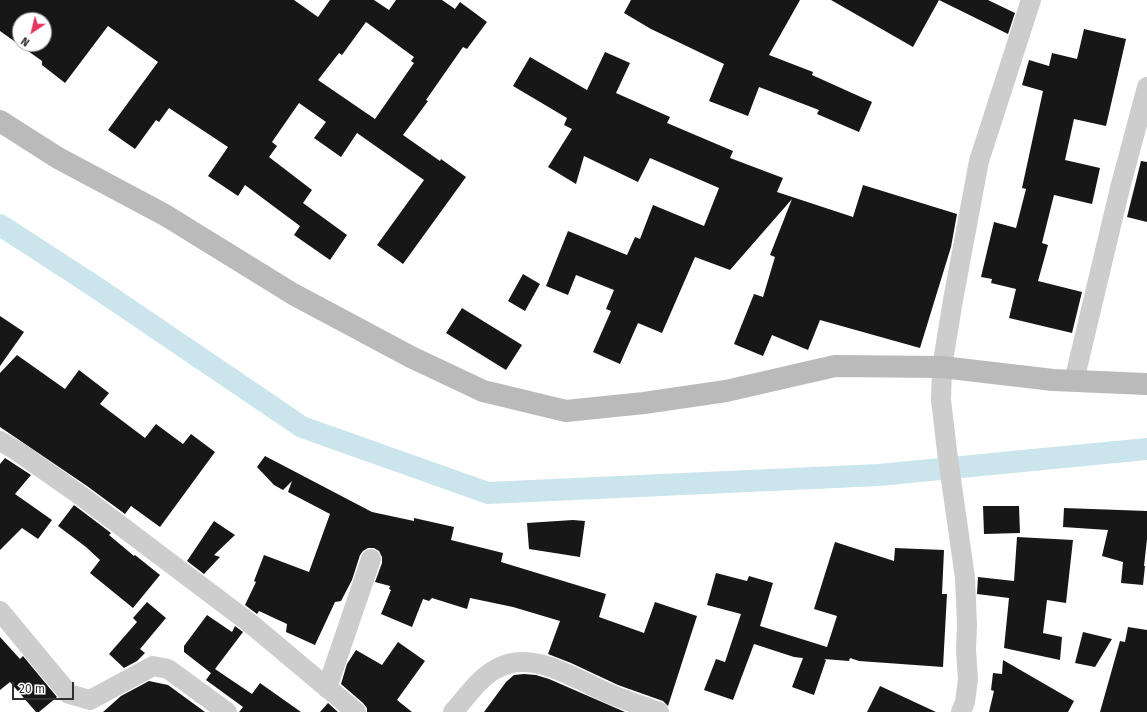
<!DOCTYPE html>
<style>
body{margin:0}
#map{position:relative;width:1147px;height:712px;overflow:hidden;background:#fff;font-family:"Fira Sans",sans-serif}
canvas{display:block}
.north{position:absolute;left:12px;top:12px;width:40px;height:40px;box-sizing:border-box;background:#fff;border:1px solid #acacac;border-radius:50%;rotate:215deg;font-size:11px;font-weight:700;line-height:16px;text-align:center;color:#303030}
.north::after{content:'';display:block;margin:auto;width:14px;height:18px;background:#e33660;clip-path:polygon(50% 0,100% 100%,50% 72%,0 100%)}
.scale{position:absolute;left:12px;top:682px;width:62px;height:18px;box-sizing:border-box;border:2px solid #303030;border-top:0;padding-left:5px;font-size:12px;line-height:14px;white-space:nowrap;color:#303030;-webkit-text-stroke:3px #fff;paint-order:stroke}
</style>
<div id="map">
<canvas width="1147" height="712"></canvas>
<div class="north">N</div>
<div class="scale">20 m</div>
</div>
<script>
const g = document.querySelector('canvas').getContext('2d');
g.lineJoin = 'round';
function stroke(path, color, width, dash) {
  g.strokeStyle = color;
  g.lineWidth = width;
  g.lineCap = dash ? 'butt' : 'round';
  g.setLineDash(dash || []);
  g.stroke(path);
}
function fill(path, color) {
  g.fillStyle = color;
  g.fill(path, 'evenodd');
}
const canal = new Path2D(`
 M 0,225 L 94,286 L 302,427 L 488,493 L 879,475 L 1147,449`);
const building = new Path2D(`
 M 0,0 L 294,0 L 318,17 L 330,0 L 374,0 L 389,10 L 396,0 L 442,0 L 455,9 L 460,2 L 487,22 L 467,49 L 463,47 L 426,100 L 428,101 L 403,135 L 440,161 L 441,159 L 466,177 L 403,264 L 377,245 L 424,180 L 357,133 L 341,157 L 314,138 L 326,122 L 299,103 L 272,142 L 277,146 L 269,157 L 312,190 L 303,203 L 347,235 L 330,260 L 294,235 L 300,226 L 245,185 L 238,196 L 208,176 L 228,147 L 169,108 L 159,122 L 156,120 L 135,149 L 108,130 L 158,62 L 108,26 L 65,83 L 42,65 L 42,61 L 0,31 ZM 20,20 L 44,20 L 44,44 L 20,44 ZM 366,22 L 414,57 L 411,61 L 414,63 L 375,119 L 318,80 L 339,53 L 342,55 Z
 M 631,0 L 800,0 L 769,55 L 813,72 L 812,75 L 872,102 L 859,132 L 817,114 L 819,110 L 759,87 L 748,116 L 709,101 L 724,64 L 651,29 L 624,13 Z
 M 831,0 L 939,0 L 913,47 Z
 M 939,0 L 988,0 L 1015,13 L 1008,34 Z
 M 1084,29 L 1126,39 L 1106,126 L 1074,119 L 1065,160 L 1100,168 L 1092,204 L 1054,195 L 1042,243 L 1048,245 L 1038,281 L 1082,292 L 1072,333 L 1009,318 L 1016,289 L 991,283 L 992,279 L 981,277 L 994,222 L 1016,228 L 1026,189 L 1022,188 L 1043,91 L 1022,85 L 1029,60 L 1049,66 L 1052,53 L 1077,59 Z
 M 605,52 L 630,63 L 616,93 L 670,117 L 667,123 L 733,151 L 730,158 L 783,178 L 777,192 L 853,217 L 863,185 L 957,214 L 951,247 L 920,348 L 820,320 L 808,350 L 772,335 L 763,356 L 734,344 L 754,294 L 763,297 L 775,257 L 770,255 L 792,199 L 730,270 L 695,257 L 662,333 L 638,323 L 620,364 L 593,352 L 611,311 L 606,309 L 614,290 L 576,275 L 568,295 L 546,286 L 568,231 L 627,255 L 635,237 L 640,239 L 653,205 L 704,226 L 719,188 L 650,158 L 638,182 L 584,156 L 576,184 L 548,167 L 572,129 L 564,125 L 567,118 L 513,86 L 530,57 L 587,90 Z
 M 1141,161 L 1147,162 L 1147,222 L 1127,217 Z
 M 523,274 L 540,284 L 525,311 L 508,301 Z
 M 462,308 L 522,345 L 506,370 L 446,333 Z
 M 0,316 L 24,332 L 0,366 Z
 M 17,355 L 65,389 L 79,370 L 109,393 L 100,404 L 145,438 L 156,424 L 183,444 L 191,434 L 215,452 L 160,527 L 131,506 L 125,514 L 87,486 L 0,427 L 0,373 Z
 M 265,456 L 372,512 L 414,521 L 414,518 L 454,527 L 451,540 L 503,553 L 501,562 L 606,594 L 599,617 L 644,633 L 655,602 L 697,616 L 668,706 L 663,701 L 618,685 L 571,663 L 548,654 L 560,621 L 513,607 L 470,598 L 467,609 L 432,598 L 429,601 L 423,599 L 412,627 L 381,614 L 391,590 L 389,589 L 390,586 L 375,582 L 382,563 L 382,557 L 379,551 L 374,548 L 368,548 L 363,551 L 360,555 L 352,580 L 341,601 L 335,602 L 315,645 L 286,632 L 287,624 L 259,611 L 257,614 L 245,605 L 256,582 L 254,581 L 264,555 L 309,572 L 330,514 L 288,492 L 292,481 L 283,490 L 274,485 L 257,467 Z
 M 5,458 L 31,475 L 15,494 L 52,520 L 38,539 L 22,528 L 0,550 L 0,464 Z
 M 74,505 L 111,533 L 109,535 L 134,556 L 135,555 L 160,575 L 133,608 L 90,573 L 100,560 L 86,547 L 58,526 Z
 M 983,506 L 1019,506 L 1020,533 L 984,534 Z
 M 1064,508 L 1147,511 L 1147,539 L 1144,566 L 1145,566 L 1143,585 L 1121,583 L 1123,562 L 1102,556 L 1108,530 L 1063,527 Z
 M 573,520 L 585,521 L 580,557 L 529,549 L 527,523 Z
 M 214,521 L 235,535 L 214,555 L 220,557 L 204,574 L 187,561 Z
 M 1017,537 L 1073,540 L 1066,603 L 1047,600 L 1043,633 L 1062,637 L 1060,660 L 1004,648 L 1009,598 L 977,594 L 978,577 L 1014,581 Z
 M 835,542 L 894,561 L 895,548 L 944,550 L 942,594 L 947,594 L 943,667 L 859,661 L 850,658 L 849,661 L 824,659 L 826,660 L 814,695 L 792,687 L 803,658 L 794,657 L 754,644 L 733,700 L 704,690 L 716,659 L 725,662 L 741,614 L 707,605 L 716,573 L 747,581 L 749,576 L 773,583 L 760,626 L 827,647 L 837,616 L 814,609 Z
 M 147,602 L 166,618 L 140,649 L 145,653 L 137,661 L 124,668 L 109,654 L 137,622 L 133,618 Z
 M 207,615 L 232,632 L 235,626 L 243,632 L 215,669 L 252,694 L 260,683 L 301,712 L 239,712 L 243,707 L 206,680 L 211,673 L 184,652 L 184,646 Z
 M 1128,627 L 1147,630 L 1147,712 L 1100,712 L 1120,641 L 1125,642 Z
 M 1083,632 L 1112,639 L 1095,667 L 1075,663 Z
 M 0,637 L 20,659 L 23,656 L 57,697 L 39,712 L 36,712 L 10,682 L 0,690 Z
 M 398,642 L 425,661 L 397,700 L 412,712 L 367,712 L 367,708 L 363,703 L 341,684 L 347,664 L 356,650 L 382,665 Z
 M 1003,660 L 1074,701 L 1068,712 L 989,712 L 994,691 L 991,690 L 993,673 L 1002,674 Z
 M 524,674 L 536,675 L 549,679 L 625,712 L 484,712 L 506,682 L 514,675 Z
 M 149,681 L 168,685 L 205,712 L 103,712 L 121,696 Z
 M 880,686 L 936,712 L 867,712 Z
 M 328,703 L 338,712 L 320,712 Z`);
const street = new Path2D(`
 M 1074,381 L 1120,188 L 1147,87
 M 0,441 L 17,451 L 80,495 L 251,624 L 356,712
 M 0,611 L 69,694 L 90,700 L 153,666 L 168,669 L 227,712
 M 327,688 L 371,559
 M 453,712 C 466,698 479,678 496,669 C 532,648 574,679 608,693 C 624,700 642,706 659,712
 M 961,712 L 965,702 L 968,679 L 966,650 L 967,625 L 965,578 L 947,451 L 941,400 L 942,367 L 953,300 L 979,161 L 1031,0`);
const secondary = new Path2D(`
 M 0,121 L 58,158 L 165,215 L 293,294 L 411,357 L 483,391 L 566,411 L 644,403 L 726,391 L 835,366 L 942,367 L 1053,380 L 1147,384`);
stroke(canal, '#cbe5ec', 22);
fill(building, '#171717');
stroke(street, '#cdcdcd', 20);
stroke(secondary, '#bababa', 22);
</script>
